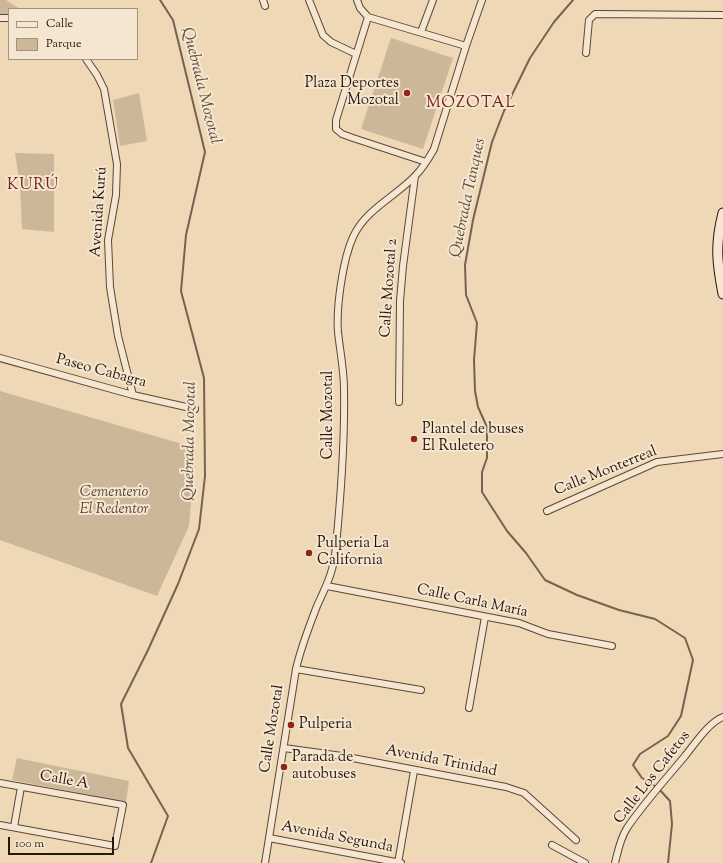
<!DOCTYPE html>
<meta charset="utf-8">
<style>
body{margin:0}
#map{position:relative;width:723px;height:863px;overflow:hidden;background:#eed8b6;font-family:"Sorts Mill Goudy",serif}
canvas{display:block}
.legend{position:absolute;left:8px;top:8px;width:130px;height:52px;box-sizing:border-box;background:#f4e6d0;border:1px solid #a49281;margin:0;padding:5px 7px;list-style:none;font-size:12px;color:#2b150b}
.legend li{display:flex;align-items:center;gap:8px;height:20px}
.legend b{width:20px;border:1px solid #a49281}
.scale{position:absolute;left:8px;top:837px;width:106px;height:18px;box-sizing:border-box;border:2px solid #2b150b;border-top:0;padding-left:5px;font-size:12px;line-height:14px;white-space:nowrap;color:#2b150b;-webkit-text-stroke:3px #f4e6d0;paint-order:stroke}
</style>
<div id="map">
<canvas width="723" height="863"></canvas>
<ul class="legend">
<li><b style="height:5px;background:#f4e6d0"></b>Calle</li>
<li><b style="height:11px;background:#cdb799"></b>Parque</li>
</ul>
<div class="scale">100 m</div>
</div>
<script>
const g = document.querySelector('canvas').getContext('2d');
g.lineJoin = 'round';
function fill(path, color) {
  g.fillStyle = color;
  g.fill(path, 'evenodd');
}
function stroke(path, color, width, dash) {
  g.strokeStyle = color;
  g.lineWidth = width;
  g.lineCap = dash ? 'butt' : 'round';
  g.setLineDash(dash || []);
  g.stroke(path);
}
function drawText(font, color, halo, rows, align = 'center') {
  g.font = font + ' "Sorts Mill Goudy",serif';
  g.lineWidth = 4;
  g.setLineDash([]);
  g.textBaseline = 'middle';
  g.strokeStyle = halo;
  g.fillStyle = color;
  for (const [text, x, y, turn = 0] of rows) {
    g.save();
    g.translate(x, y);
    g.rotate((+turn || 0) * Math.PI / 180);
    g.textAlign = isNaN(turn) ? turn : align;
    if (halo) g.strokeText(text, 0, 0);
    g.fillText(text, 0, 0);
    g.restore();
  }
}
const green = new Path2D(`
 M 0,0 L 6,0 L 20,9 L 9,9 L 9,14 L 0,14 Z
 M 391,38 L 453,58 L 423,149 L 361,129 Z
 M 139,93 L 147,141 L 120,146 L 113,100 Z
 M 15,153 L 54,154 L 54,232 L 22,229 L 20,186 Z
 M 0,391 L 196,448 L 189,526 L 157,596 L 0,540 Z
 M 17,758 L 129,781 L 126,802 L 12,780 Z`);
const stream = new Path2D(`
 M 573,0 L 554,22 L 530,58 L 504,111 L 492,142 L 473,220 L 465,265 L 466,295 L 477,323 L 474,360 L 475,391 L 478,407 L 487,427 L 487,458 L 482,472 L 482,492 L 507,531 L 526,553 L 545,580 L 577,595 L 619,610 L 655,619 L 685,638 L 693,660 L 681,716 L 668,736 L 640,754 L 633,765 L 642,778 L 658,788 L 670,801 L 672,824 L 668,863
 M 151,863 L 168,816 L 128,748 L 121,704 L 148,650 L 178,584 L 199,529 L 205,476 L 204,378 L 181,291 L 186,235 L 205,152 L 173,20 L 160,0`);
const street = new Path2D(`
 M 263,0 L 265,6
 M 309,0 L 323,35 L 331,42 L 356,54
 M 357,0 L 360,8 L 368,17
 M 0,18 L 9,18
 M 421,32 L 433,0
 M 586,53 L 589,20 L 595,14 L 723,15
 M 86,59 L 97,75 L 104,89 L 117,164 L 116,195 L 108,240 L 110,287 L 118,336 L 133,395
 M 426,162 L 353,138 L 342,134 L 336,129 L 336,120 L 368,17 L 466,46
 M 0,358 L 133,395 L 195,409
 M 399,402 L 400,301 L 403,266 L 415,176
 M 547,511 L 657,462 L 723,454
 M 327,586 L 519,623 L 548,634 L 612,646
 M 296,669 L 421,690
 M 469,708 L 485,617
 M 284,748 L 342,756 L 506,787 L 524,793 L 576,840
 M 0,783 L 123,805 L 115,846 L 0,825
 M 14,827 L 21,787
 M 269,838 L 401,863
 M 552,845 L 585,863
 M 265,863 L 296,669 C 301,647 309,627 317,606 C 327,584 334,571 336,546 C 341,494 345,441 344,389 C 344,370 340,351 338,332 C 336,307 343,259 353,237 C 366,209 395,197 415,176 C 423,168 429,158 434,149 L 466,46 L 482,0
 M 398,863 L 414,771
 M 615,863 C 618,851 620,839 627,828 C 644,803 665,780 685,756 C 694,745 709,722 723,717`);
const secondary = new Path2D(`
 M 723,213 C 715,244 717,263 723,294`);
const markers = [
 [407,93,4,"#8f2418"],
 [414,439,4,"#8f2418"],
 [309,553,4,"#8f2418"],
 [291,725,4,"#8f2418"],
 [284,767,4,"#8f2418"]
];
const poiNames = [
 ["Plaza Deportes",399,84,"right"],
 ["Mozotal",399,101,"right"],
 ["Plantel de buses",422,430],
 ["El Ruletero",422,447],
 ["Pulperia La",317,544],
 ["California",317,561],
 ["Pulperia",299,725],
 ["Parada de",292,758],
 ["autobuses",292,775]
];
const streetNames = [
 ["Avenida Kurú",100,212,-86],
 ["Calle Mozotal 2",390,288,-86],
 ["Paseo Cabagra",101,372,15],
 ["Calle Mozotal",329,415,-90],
 ["Calle Monterreal",606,472,-22],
 ["Calle Carla María",472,602,12],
 ["Calle Mozotal",273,729,-81],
 ["Avenida Trinidad",441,762,11],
 ["Calle Los Cafetos",653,778,-52],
 ["Calle A",64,781,10],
 ["Avenida Segunda",337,838,11]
];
const parkNames = [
 ["Cementerio",114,493],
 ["El Redentor",114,510]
];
const waterNames = [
 ["Quebrada Mozotal",200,86,76],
 ["Quebrada Tanques",469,198,-78],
 ["Quebrada Mozotal",191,441,-89]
];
const neighbourhoodNames = [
 ["MOZOTAL",471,104],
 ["KURÚ",33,186]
];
fill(green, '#cdb799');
stroke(stream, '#78624f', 2);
stroke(street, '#5c4636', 8);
stroke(secondary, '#2b150b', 11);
stroke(street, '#f4e6d0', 6);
stroke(secondary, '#f4e6d0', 9);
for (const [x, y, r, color] of markers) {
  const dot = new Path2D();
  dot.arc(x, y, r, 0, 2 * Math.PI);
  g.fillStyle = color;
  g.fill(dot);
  stroke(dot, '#f4e6d0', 1.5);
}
drawText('15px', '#2b150b', '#f4e6d0', poiNames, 'left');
drawText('15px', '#2b150b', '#f4e6d0', streetNames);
drawText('italic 15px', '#5c4636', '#f4e6d0', parkNames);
drawText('italic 16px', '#5f4938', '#f4e6d0', waterNames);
g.letterSpacing = '1px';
drawText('16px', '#7a1f14', '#f4e6d0', neighbourhoodNames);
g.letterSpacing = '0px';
</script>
